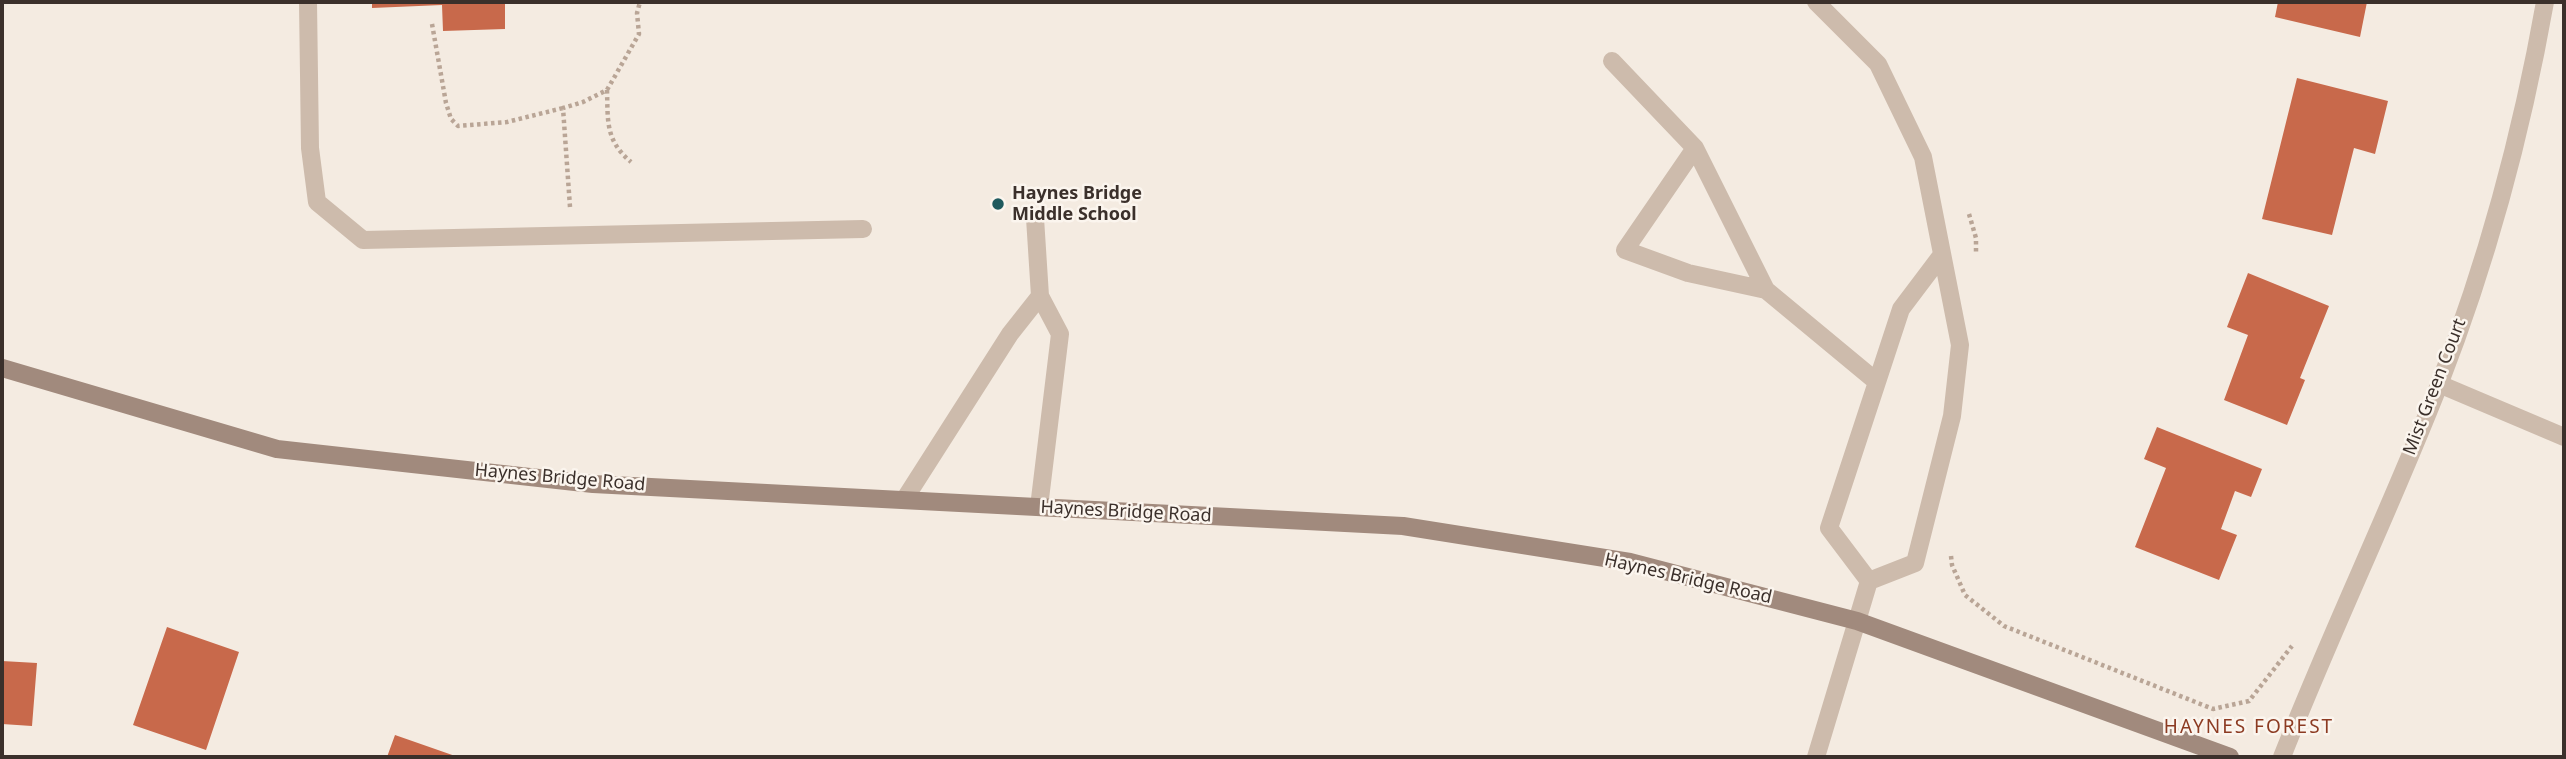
<!DOCTYPE html>
<style>
body{margin:0}
#map{position:relative;width:2566px;height:759px;overflow:hidden;background:#f4ebe1;font-family:"Noto Sans",sans-serif}
canvas{display:block}
.frame{position:absolute;inset:0;border:4px solid #3b302b;pointer-events:none}
</style>
<div id="map">
<canvas width="2566" height="759"></canvas>
<div class="frame"></div>
</div>
<script>
const g = document.querySelector('canvas').getContext('2d');
g.lineJoin = 'round';
function fill(path, color) {
  g.fillStyle = color;
  g.fill(path, 'evenodd');
}
function stroke(path, color, width, dash) {
  g.strokeStyle = color;
  g.lineWidth = width;
  g.lineCap = dash ? 'butt' : 'round';
  g.setLineDash(dash || []);
  g.stroke(path);
}
function drawText(font, color, halo, rows, align = 'center') {
  g.font = font + ' "Noto Sans",sans-serif';
  g.lineWidth = 5;
  g.setLineDash([]);
  g.textBaseline = 'middle';
  g.strokeStyle = halo;
  g.fillStyle = color;
  for (const [text, x, y, turn = 0] of rows) {
    g.save();
    g.translate(x, y);
    g.rotate((+turn || 0) * Math.PI / 180);
    g.textAlign = isNaN(turn) ? turn : align;
    if (halo) g.strokeText(text, 0, 0);
    g.fillText(text, 0, 0);
    g.restore();
  }
}
const building = new Path2D(`
 M 372,2 L 505,2 L 505,29 L 443,31 L 442,5 L 372,8 Z
 M 2278,2 L 2367,2 L 2360,37 L 2275,17 Z
 M 2297,78 L 2388,101 L 2375,154 L 2354,148 L 2332,235 L 2262,219 Z
 M 2248,273 L 2329,306 L 2300,378 L 2305,380 L 2287,425 L 2224,400 L 2248,335 L 2227,327 Z
 M 2157,427 L 2262,469 L 2251,497 L 2235,491 L 2221,529 L 2237,535 L 2219,580 L 2135,547 L 2166,468 L 2144,459 Z
 M 167,627 L 239,652 L 206,750 L 133,725 Z
 M 2,661 L 37,663 L 32,726 L 2,724 Z
 M 395,735 L 458,757 L 387,757 Z`);
const path = new Path2D(`
 M 432,24 L 446,103 L 451,119 L 458,126 L 507,122 L 563,108
 M 607,90 C 608,121 605,140 631,162
 M 570,207 L 563,108 L 583,102 L 607,90 L 639,34 L 637,13 L 640,2
 M 1969,214 L 1976,238 L 1976,253
 M 1951,556 L 1952,565 L 1965,595 L 2004,626 L 2213,709 L 2249,701 L 2292,646`);
const service = new Path2D(`
 M 308,2 L 310,148 L 317,202 L 363,240 L 863,229
 M 1816,2 L 1878,64 L 1923,157 L 1960,345 L 1952,416 L 1915,563 L 1869,581
 M 1612,61 L 1695,148 L 1766,290 L 1877,382
 M 1695,148 L 1625,250 L 1688,273 L 1766,290
 M 1869,581 L 1829,528 L 1901,309 L 1941,256
 M 1857,621 L 1869,581`);
const minor = new Path2D(`
 M 1035,218 L 1040,296 L 1060,334 L 1039,507
 M 2439,384 L 2564,437
 M 904,500 L 1010,334 L 1040,296
 M 1816,757 L 1857,621
 M 2282,757 C 2331,632 2390,510 2439,385 C 2487,262 2522,132 2545,2`);
const secondary = new Path2D(`
 M 2,368 L 277,449 L 593,484 L 1403,526 L 1630,562 L 1857,621 L 2230,757`);
const markers = [
 [998,204,7,"#1f5a5e"]
];
const poiNames = [
 ["Haynes Bridge",1012,194],
 ["Middle School",1012,215]
];
const streetNames = [
 ["Mist Green Court",2435,387,-69],
 ["Haynes Bridge Road",560,478,5],
 ["Haynes Bridge Road",1126,512,3],
 ["Haynes Bridge Road",1688,579,13]
];
const neighbourhoodNames = [
 ["HAYNES FOREST",2249,728]
];
fill(building, '#c8694b');
stroke(path, '#b9a596', 4.5, [3.5, 3.5]);
stroke(service, '#cdbbac', 18);
stroke(minor, '#cdbbac', 18);
stroke(secondary, '#a18a7d', 18);
for (const [x, y, r, color] of markers) {
  const dot = new Path2D();
  dot.arc(x, y, r, 0, 2 * Math.PI);
  g.fillStyle = color;
  g.fill(dot);
  stroke(dot, '#fbf5ee', 2.5);
}
drawText('bold 18px', '#3b302b', '#fbf5ee', poiNames, 'left');
drawText('18px', '#3b302b', '#fbf5ee', streetNames);
g.letterSpacing = '2px';
drawText('19px', '#8c3b22', '#fbf5ee', neighbourhoodNames);
g.letterSpacing = '0px';
</script>
